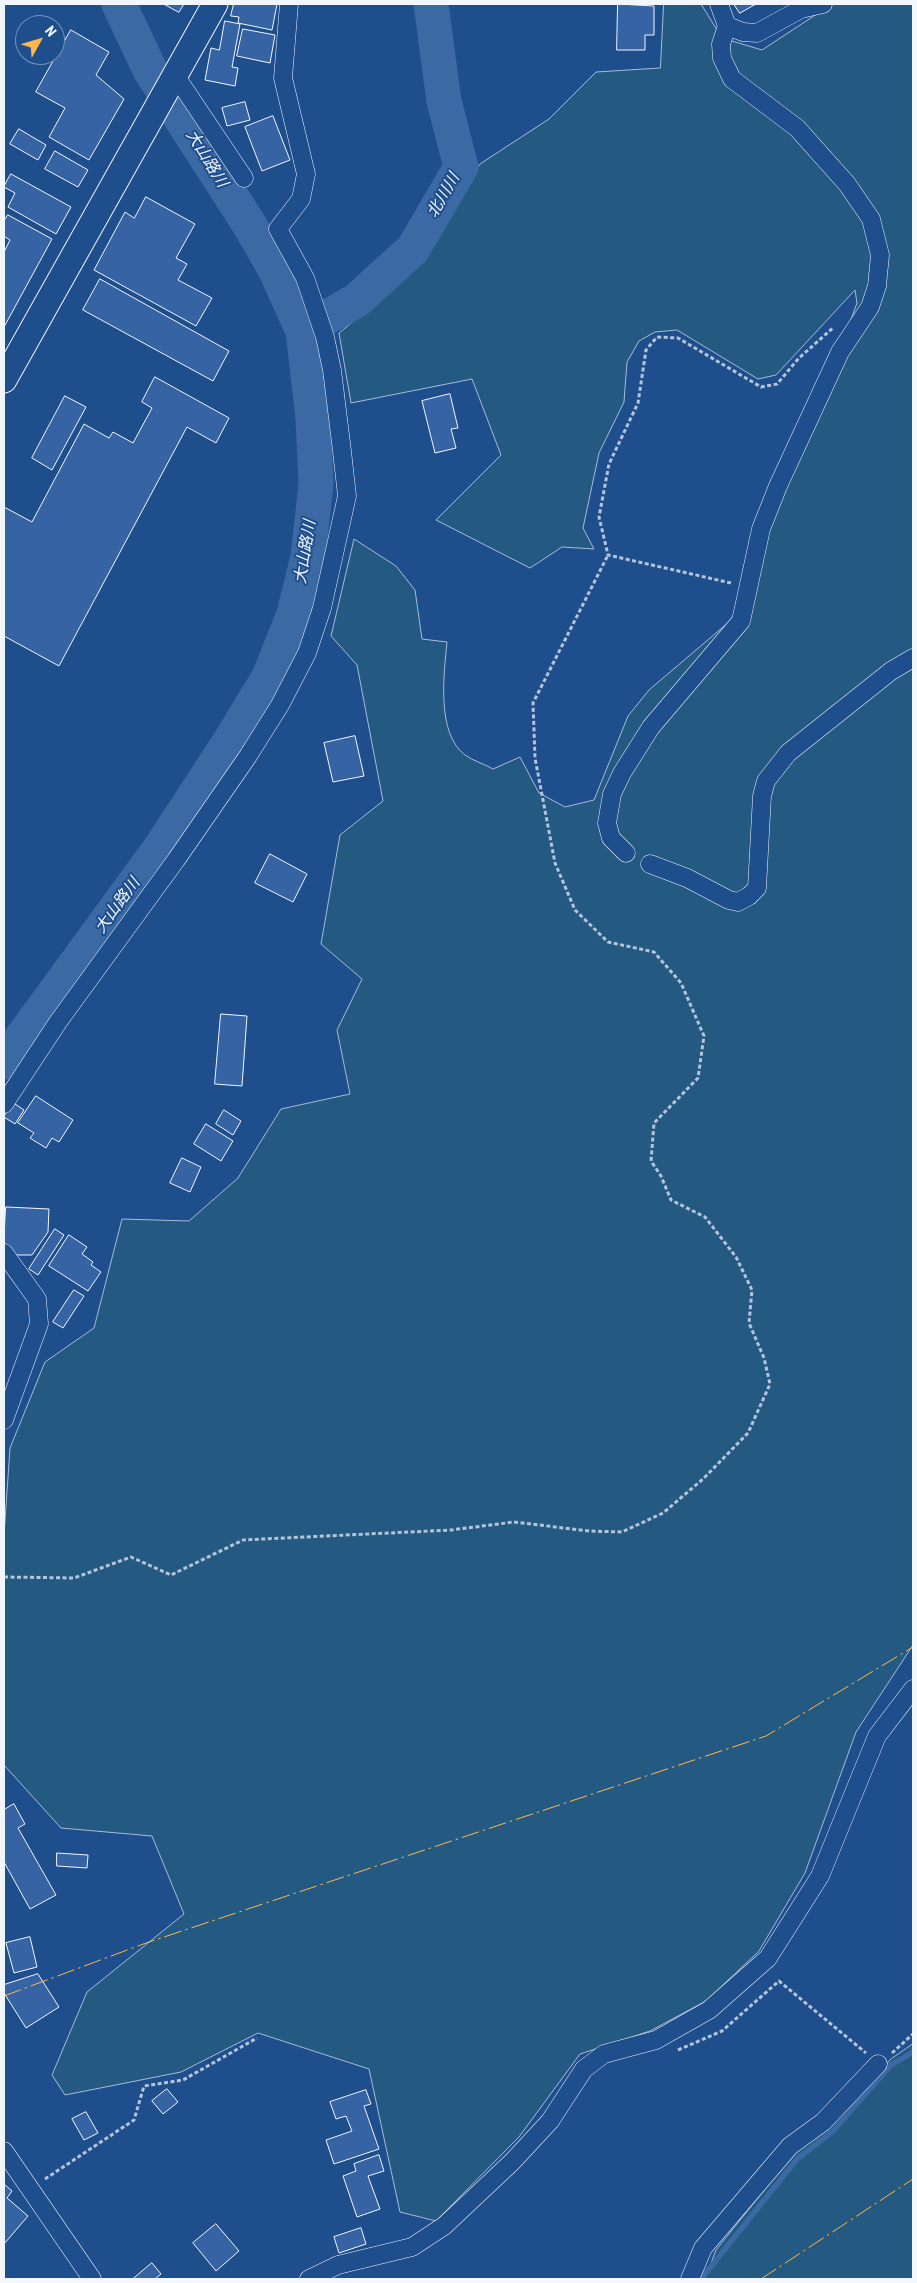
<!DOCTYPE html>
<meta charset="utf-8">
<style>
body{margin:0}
#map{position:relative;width:917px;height:2283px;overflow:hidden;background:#1f4e8c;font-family:"Roboto Condensed",sans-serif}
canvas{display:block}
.frame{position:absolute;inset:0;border:5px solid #f2f6ff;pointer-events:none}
.north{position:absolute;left:15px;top:15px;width:50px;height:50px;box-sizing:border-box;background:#1f4e8c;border:1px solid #7391ba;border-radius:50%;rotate:51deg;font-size:14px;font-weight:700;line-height:20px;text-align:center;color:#f2f6ff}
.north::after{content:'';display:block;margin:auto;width:18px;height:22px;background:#ffb74d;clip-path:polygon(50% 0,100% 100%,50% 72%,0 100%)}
</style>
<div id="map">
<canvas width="917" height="2283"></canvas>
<div class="frame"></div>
<div class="north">N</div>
</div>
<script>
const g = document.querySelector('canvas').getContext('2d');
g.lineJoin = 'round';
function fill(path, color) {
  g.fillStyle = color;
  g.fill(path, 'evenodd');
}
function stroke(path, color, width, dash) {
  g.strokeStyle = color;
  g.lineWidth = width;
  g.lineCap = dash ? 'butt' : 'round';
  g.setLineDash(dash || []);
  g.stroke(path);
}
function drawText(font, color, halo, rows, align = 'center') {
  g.font = font + ' "Roboto Condensed","Noto Sans JP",sans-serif';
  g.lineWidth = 4;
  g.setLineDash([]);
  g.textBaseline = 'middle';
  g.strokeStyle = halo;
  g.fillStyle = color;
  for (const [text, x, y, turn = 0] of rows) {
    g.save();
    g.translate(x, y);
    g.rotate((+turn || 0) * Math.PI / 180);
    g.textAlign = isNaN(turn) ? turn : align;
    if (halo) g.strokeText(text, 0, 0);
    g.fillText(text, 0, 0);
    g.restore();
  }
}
const green = new Path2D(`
 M 664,4 L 701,4 L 722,38 L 762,50 L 832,4 L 913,4 L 913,1645 L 856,1732 L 805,1873 L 759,1951 L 706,2001 L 650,2031 L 580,2054 L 519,2137 L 436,2221 L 400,2212 L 369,2069 L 258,2033 L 181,2072 L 65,2095 L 52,2075 L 87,1992 L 184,1914 L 152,1836 L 61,1828 L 4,1765 L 4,1535 L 10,1448 L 45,1362 L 94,1328 L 122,1219 L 189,1221 L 238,1178 L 281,1109 L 350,1094 L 337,1030 L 362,979 L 321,944 L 340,835 L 383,801 L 357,665 L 331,636 L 354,539 L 396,566 L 415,590 L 422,639 L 447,642 C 444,674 436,733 465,755 C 473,761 485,764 493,769 L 520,757 L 539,793 L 565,807 L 594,800 L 628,716 L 649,690 L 743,610 L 771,506 L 816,415 L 857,303 L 855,290 L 776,375 L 758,379 L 677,330 L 655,332 L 639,341 L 627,362 L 624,402 L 599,453 L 583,528 L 594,549 L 562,547 L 530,568 L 436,520 L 501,455 L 472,379 L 351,403 L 339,333 L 386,295 L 480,164 L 549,119 L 596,72 L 660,68 Z
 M 913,2044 L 913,2279 L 705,2279 L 716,2250 L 794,2153 L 828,2129 L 891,2059 Z`);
const stream = new Path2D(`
 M 701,2279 L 797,2159 L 833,2131 L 891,2065 L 913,2052`);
const river = new Path2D(`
 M 303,331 L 357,300 L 413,249 L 461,167 L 444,101 L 431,4
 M 4,1062 L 161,847 L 230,741 L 269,677 L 294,614 L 308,557 L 316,484 L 313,419 L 303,331 L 275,269 L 249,224 L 150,70 L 119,4`);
const building = new Path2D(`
 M 164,4 L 184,4 L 179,12 Z
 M 234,4 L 277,4 L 272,30 L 238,23 L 239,17 L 231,16 Z
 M 618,4 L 654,6 L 654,35 L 645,35 L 645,50 L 617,50 Z
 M 734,4 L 756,4 L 740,13 Z
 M 225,21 L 240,24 L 232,67 L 238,68 L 235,86 L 205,80 L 211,48 L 219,50 Z
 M 243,29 L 275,35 L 270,63 L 237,56 Z
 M 71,30 L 109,52 L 96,75 L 124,99 L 89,160 L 49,137 L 65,108 L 36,92 Z
 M 245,102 L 250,120 L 227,126 L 222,108 Z
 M 273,116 L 290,160 L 262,171 L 245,127 Z
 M 19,129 L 46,145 L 38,160 L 10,144 Z
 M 55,151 L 88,170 L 78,187 L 45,169 Z
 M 11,174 L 71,207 L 56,234 L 8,207 L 15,193 L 4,187 Z
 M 146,197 L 195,224 L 176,258 L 187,264 L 178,280 L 212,298 L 196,326 L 94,270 L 125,212 L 134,218 Z
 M 8,215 L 52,239 L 4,327 L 4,252 L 10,240 L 4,236 L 4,221 Z
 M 100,279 L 229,351 L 213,381 L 83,310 Z
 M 155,377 L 229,418 L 216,443 L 187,427 L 59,666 L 4,636 L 4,507 L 32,522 L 84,424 L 109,438 L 113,432 L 133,443 L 152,408 L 142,402 Z
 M 450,394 L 458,428 L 451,429 L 456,448 L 435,453 L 422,401 Z
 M 65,396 L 86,407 L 52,470 L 32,458 Z
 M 355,736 L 364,776 L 333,782 L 324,743 Z
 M 270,854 L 307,874 L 293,902 L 255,883 Z
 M 221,1014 L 247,1016 L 242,1086 L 215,1084 Z
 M 36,1096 L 73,1120 L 59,1142 L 52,1138 L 46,1148 L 30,1138 L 34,1133 L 18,1123 Z
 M 12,1102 L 24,1110 L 15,1124 L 4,1117 Z
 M 224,1110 L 241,1121 L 233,1135 L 216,1124 Z
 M 206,1124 L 233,1141 L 221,1161 L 194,1144 Z
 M 182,1158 L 201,1167 L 190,1192 L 170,1183 Z
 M 6,1207 L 49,1209 L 48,1232 L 32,1255 L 16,1255 L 4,1242 Z
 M 55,1229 L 64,1235 L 38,1275 L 29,1269 Z
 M 69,1235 L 87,1247 L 82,1254 L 93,1262 L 91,1265 L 101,1272 L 88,1291 L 49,1266 Z
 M 74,1290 L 84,1296 L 63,1328 L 53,1322 Z
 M 14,1804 L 25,1824 L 18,1828 L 56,1895 L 30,1909 L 4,1862 L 4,1810 Z
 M 57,1853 L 88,1855 L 87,1868 L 57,1866 Z
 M 30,1937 L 37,1967 L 14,1973 L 6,1943 Z
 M 38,1974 L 59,2007 L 26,2028 L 4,1993 L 4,1985 Z
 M 167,2089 L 178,2102 L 163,2114 L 152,2101 Z
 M 366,2090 L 371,2104 L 364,2106 L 379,2149 L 334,2164 L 326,2140 L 352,2131 L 346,2116 L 336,2119 L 330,2102 Z
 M 86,2112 L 98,2133 L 84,2140 L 72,2119 Z
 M 379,2155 L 384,2171 L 368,2176 L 380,2209 L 357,2217 L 343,2176 L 356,2171 L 354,2164 Z
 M 4,2184 L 12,2191 L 7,2198 L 28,2216 L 4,2244 Z
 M 216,2224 L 239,2251 L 216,2271 L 193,2243 Z
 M 361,2228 L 366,2244 L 339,2253 L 334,2237 Z
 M 152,2263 L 161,2274 L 155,2279 L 133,2279 Z`);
const path = new Path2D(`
 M 731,583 L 608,555 L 599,517 L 609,464 L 638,403 L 646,350 L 657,337 L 678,338 L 761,387 L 777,384 L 799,358 L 834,327
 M 4,1577 L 74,1578 L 131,1557 L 171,1575 L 243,1540 L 451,1530 L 514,1522 L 589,1531 L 622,1532 L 663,1513 L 703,1479 L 748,1433 L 770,1384 L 764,1358 L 749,1323 L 752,1290 L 736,1257 L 705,1217 L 671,1200 L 661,1176 L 651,1161 L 654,1123 L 698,1078 L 704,1036 L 681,983 L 654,952 L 608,942 L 575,910 L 555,863 L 535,758 L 533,703 L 608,555
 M 678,2050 L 722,2031 L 779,1981 L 866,2053
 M 892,2053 L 913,2034
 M 45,2179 L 134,2120 L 144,2086 L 183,2080 L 257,2038`);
const street = new Path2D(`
 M 727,26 L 743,32 L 757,33 L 801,9 L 823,4
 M 175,75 L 244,178
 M 626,853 L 611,838 L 607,823 L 612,794 L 622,773 L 651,727 L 741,621 L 761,529 L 778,486 L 840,352 L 870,307 L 877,286 L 880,255 L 871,219 L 847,184 L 797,128 L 732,79 L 722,58 L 721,44 L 727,26 L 719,4
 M 650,864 L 687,878 L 729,900 L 738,902 L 749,896 L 757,888 L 762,796 L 766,781 L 788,753 L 891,671 L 913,658
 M 4,1104 L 58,1022 L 176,860 L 248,756 L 280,705 L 307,653 L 322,608 L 347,496 L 342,451 L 332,370 L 325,337 L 305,278 L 278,229 L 301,199 L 306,174 L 283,78 L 289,4
 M 4,1253 L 37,1299 L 39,1324 L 4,1420
 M 4,2151 L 92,2279
 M 309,2279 L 338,2265 L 412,2247 L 444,2226 L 512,2162 L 550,2121 L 584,2069 L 604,2054 L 656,2040 L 709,2010 L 768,1958 L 820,1876 L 877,1736 L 913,1689
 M 690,2279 L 703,2248 L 790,2146 L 823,2122 L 878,2064`);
const secondary = new Path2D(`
 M 4,380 L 215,4`);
const power = new Path2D(`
 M 4,1996 L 146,1943 L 766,1736 L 913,1647
 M 761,2279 L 913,2179`);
const waterNames = [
 ["大山路川",206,159,58],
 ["北川川",444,196,-60],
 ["大山路川",306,552,-81],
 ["大山路川",118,906,-54]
];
fill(green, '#245a82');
stroke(green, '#a8bbd7', 1);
stroke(stream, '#3b69a3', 5.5);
stroke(river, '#3b69a3', 35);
fill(building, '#3563a3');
stroke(building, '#f2f6ff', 1);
stroke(street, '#f2f6ff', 19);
stroke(secondary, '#f2f6ff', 27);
stroke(path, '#b3c4dc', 3, [4, 2.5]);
stroke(street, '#1f4e8c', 18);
stroke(secondary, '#1f4e8c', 25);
stroke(power, '#ffb74d', 1, [18, 4, 2.5, 4]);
drawText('italic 16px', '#f2f6ff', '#1f4e8c', waterNames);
</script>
